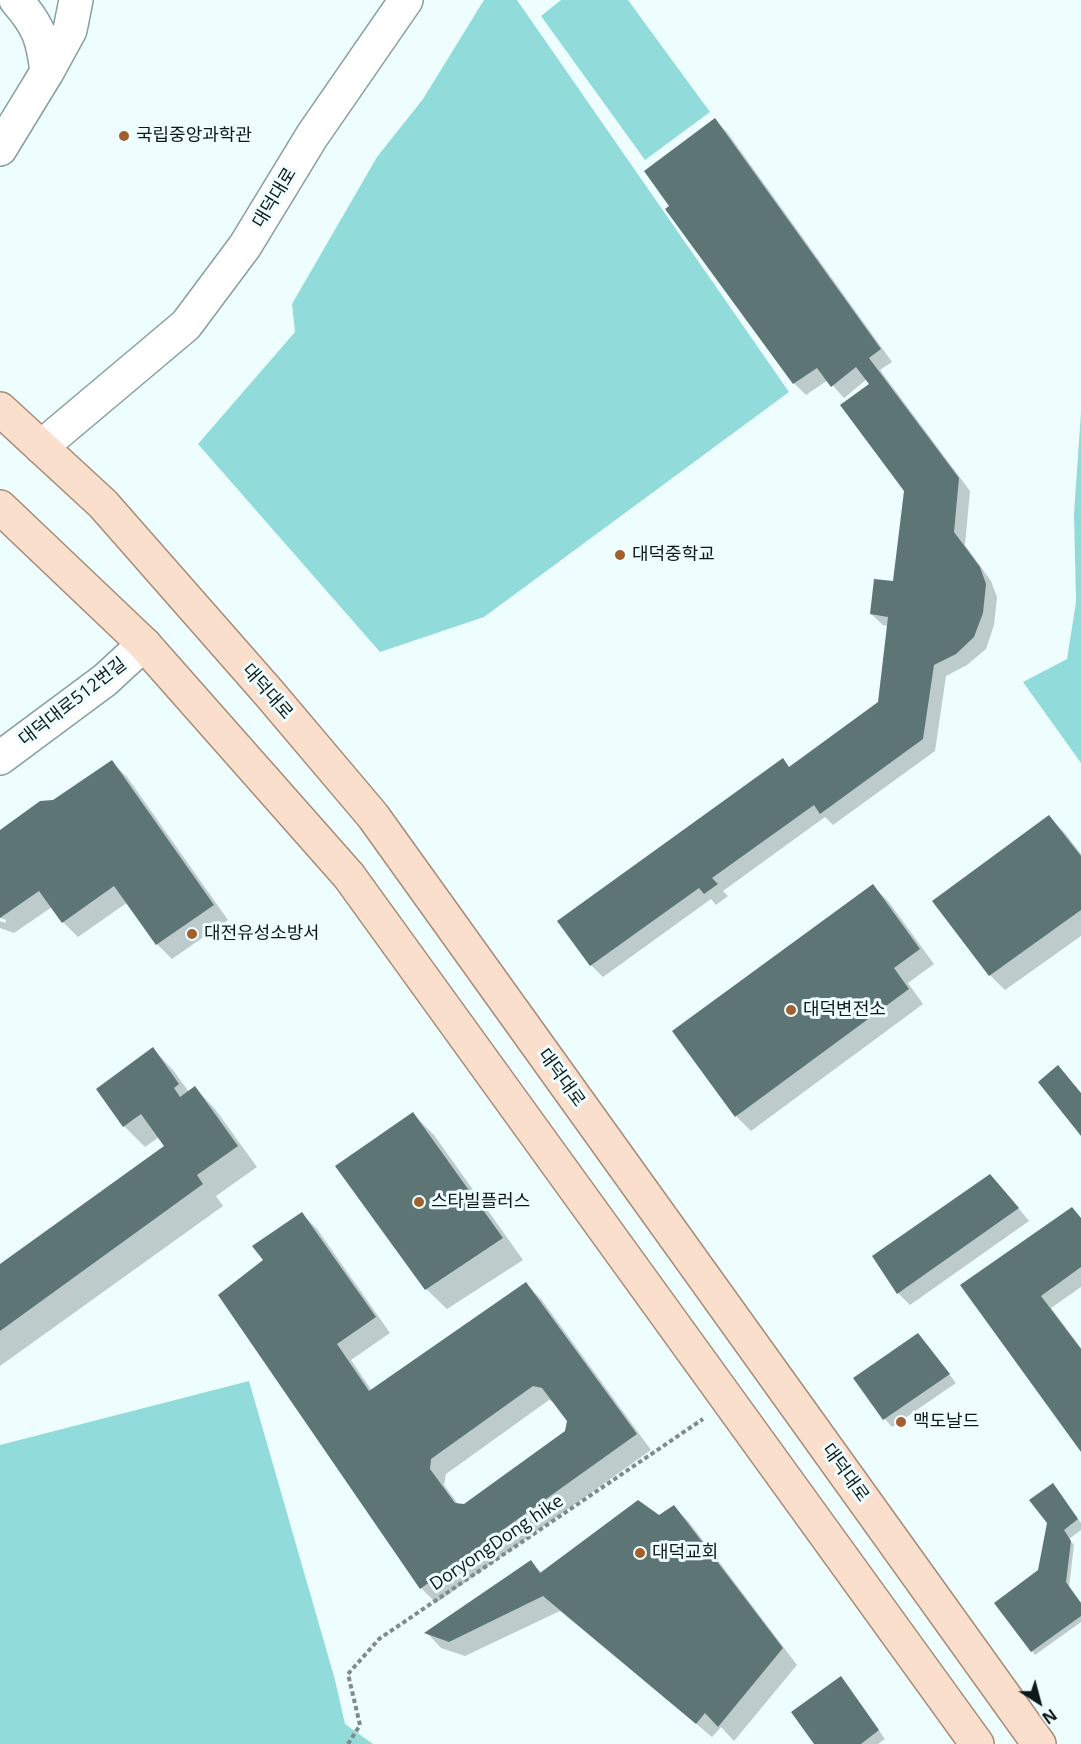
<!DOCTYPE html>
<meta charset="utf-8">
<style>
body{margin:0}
#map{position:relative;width:1081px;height:1744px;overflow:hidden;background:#eefefe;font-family:"Open Sans",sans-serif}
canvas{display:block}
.north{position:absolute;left:1009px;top:1672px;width:60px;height:60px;-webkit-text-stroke:4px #eefefe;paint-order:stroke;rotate:144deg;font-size:16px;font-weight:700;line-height:24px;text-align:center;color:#0f1919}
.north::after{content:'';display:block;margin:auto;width:21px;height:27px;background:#0f1919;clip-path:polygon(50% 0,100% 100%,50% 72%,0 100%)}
</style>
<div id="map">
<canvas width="1081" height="1744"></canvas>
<div class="north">N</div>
</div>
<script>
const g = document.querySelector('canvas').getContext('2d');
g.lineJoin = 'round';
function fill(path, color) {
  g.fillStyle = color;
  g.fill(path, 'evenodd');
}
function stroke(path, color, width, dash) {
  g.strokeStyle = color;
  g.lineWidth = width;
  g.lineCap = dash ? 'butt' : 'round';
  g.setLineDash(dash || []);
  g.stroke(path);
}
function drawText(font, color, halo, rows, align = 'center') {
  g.font = font + ' "Open Sans","Noto Sans KR",sans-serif';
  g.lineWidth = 6;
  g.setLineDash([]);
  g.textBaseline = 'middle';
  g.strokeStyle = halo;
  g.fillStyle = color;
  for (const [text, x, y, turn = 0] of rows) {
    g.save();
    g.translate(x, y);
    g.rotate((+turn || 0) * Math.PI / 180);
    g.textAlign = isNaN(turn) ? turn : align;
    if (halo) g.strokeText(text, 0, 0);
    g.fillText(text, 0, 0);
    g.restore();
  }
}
const green = new Path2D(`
 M 484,0 L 517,0 L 789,392 L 484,617 L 380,652 L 198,444 L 295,332 L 292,304 L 377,157 L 423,99 Z
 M 561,0 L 628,0 L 710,112 L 645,160 L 541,16 Z
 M 1081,412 L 1081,763 L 1023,682 L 1067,659 L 1076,602 L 1074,514 Z
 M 249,1381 L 335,1680 L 345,1724 L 373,1744 L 0,1744 L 0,1445 Z`);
const shadow = new Path2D(`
 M 715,120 L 727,132 L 892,362 L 880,370 L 970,491 L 965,545 L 991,581 L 997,597 L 994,625 L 986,649 L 967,665 L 946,676 L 935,751 L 833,825 L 825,817 L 723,891 L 728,896 L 716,905 L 711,899 L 603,977 L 591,965 L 559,922 L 783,760 L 790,768 L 879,703 L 889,626 L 883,625 L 871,614 L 894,583 L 906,491 L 871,384 L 867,379 L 844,398 L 828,380 L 806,395 L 794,383 L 667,209 L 671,206 Z
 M 112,762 L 127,777 L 228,920 L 172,959 L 157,944 L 128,902 L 78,937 L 63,922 L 52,907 L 14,933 L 0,928 L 0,921 L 5,923 L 6,920 L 0,918 L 0,832 L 54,802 Z
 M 1049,817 L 1064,832 L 1081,854 L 1081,936 L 1005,990 L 990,975 Z
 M 873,886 L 888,901 L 934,964 L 908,983 L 923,1004 L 751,1131 L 736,1116 Z
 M 153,1049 L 173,1070 L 189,1092 L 195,1088 L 215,1109 L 257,1167 L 216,1196 L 223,1206 L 0,1366 L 0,1266 L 166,1147 L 159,1137 L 145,1147 L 124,1126 Z
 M 413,1114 L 434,1135 L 523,1260 L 447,1309 L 426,1289 Z
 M 1001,1187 L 1029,1221 L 910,1305 L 898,1293 L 874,1256 Z
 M 302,1214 L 317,1229 L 390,1333 L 351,1360 L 372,1391 L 526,1284 L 541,1299 L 651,1450 L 436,1603 L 421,1588 L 265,1260 ZM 549,1400 L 554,1402 L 569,1421 L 566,1432 L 464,1506 L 458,1504 L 444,1485 L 446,1474 Z
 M 1081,1218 L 1081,1287 L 1051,1308 L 1081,1348 L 1081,1450 L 962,1285 Z
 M 925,1343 L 956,1383 L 892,1427 L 885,1419 L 856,1379 Z
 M 1053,1485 L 1060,1493 L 1081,1523 L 1081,1530 L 1069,1539 L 1074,1545 L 1069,1587 L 1081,1604 L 1081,1622 L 1035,1655 L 1032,1651 L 1040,1571 L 1054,1533 Z
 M 674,1507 L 689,1522 L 797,1665 L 734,1741 L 721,1727 L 712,1737 L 560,1611 L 465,1656 L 441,1648 L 427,1633 L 531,1562 L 542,1573 L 659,1517 Z
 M 841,1678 L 848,1686 L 885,1739 L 878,1744 L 815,1744 Z`);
const building = new Path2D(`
 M 715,118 L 881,349 L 869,358 L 959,478 L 954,532 L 980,567 L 986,584 L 983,613 L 974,637 L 956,654 L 934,665 L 923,739 L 820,814 L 814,805 L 712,878 L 718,884 L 704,894 L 699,888 L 590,966 L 557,921 L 783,758 L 789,767 L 878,702 L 888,617 L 870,614 L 874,579 L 893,581 L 904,491 L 840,405 L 869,384 L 856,367 L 831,387 L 817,368 L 793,384 L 665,209 L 669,206 L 644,171 Z
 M 112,760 L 214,905 L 156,945 L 114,886 L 62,923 L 39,891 L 0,918 L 0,830 L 40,801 L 53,800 Z
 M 1049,815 L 1081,856 L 1081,910 L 989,976 L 932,901 Z
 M 873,884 L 920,949 L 894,968 L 909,989 L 735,1117 L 672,1031 Z
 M 153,1047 L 179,1084 L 174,1088 L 180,1097 L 195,1086 L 238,1146 L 197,1175 L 203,1184 L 0,1331 L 0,1264 L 164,1146 L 141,1114 L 123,1127 L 96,1089 Z
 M 1058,1065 L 1081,1093 L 1081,1136 L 1038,1082 Z
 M 413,1112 L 503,1238 L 425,1290 L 335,1166 Z
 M 990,1174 L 1019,1208 L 897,1294 L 872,1256 Z
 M 1072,1207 L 1081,1218 L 1081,1267 L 1041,1296 L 1081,1349 L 1081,1452 L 960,1285 Z
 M 302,1212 L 376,1317 L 337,1344 L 369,1391 L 526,1282 L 637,1434 L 420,1589 L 218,1295 L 263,1260 L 252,1246 ZM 533,1386 L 542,1388 L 567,1421 L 565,1431 L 464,1504 L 455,1503 L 430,1469 L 431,1459 Z
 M 918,1333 L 950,1374 L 883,1420 L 853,1378 Z
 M 1053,1483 L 1078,1519 L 1064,1530 L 1071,1541 L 1066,1582 L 1081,1603 L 1081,1616 L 1031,1652 L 994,1603 L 1038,1570 L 1047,1523 L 1029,1500 Z
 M 638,1500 L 659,1515 L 674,1505 L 783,1648 L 718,1727 L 705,1713 L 696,1724 L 543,1596 L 449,1642 L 424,1633 L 531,1560 L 540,1573 Z
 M 841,1676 L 879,1730 L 861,1744 L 814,1744 L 791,1712 Z`);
const path = new Path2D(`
 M 348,1744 L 360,1725 L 348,1674 L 379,1639 L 703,1419`);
const minor = new Path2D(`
 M 16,0 C 39,26 43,39 47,72
 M 0,149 L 47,72 L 70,30 L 76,0
 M 41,447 L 186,325 L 245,246 L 312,136 L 406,0
 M 0,758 L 105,680 L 144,644`);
const major = new Path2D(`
 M 0,409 L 103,504 L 269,693 L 373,816 L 1039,1744
 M 0,507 L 144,644 L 349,876 L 977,1744`);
const markers = [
 [124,136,6,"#a3602f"],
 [620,555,6,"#a3602f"],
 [192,934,6,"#a3602f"],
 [791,1010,6,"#a3602f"],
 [419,1202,6,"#a3602f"],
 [901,1422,6,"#a3602f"],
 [640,1553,6,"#a3602f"]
];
const poiNames = [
 ["국립중앙과학관",136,136],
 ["대덕중학교",632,555],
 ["대전유성소방서",204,934],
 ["대덕변전소",803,1010],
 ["스타빌플러스",431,1202],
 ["맥도날드",913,1422],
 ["대덕교회",652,1553]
];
const streetNames = [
 ["대덕대로",275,198,-59],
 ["대덕대로",267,692,49],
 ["대덕대로512번길",73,702,-38],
 ["대덕대로",561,1078,54],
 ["대덕대로",845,1473,54],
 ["DoryongDong hike",497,1543,-34]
];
fill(green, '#91dcdb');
fill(shadow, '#0003');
fill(building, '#5d7675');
stroke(minor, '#86a09f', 36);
stroke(major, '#a68b78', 36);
stroke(path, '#7f8c8c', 4, [4.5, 3]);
stroke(minor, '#fff', 33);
stroke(major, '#fadfcd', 33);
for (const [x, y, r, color] of markers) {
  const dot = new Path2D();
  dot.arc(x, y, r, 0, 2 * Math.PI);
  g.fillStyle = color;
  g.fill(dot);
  stroke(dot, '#eefefe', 2);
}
drawText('18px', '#0f1919', '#eefefe', poiNames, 'left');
drawText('18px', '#0f1919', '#eefefe', streetNames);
</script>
